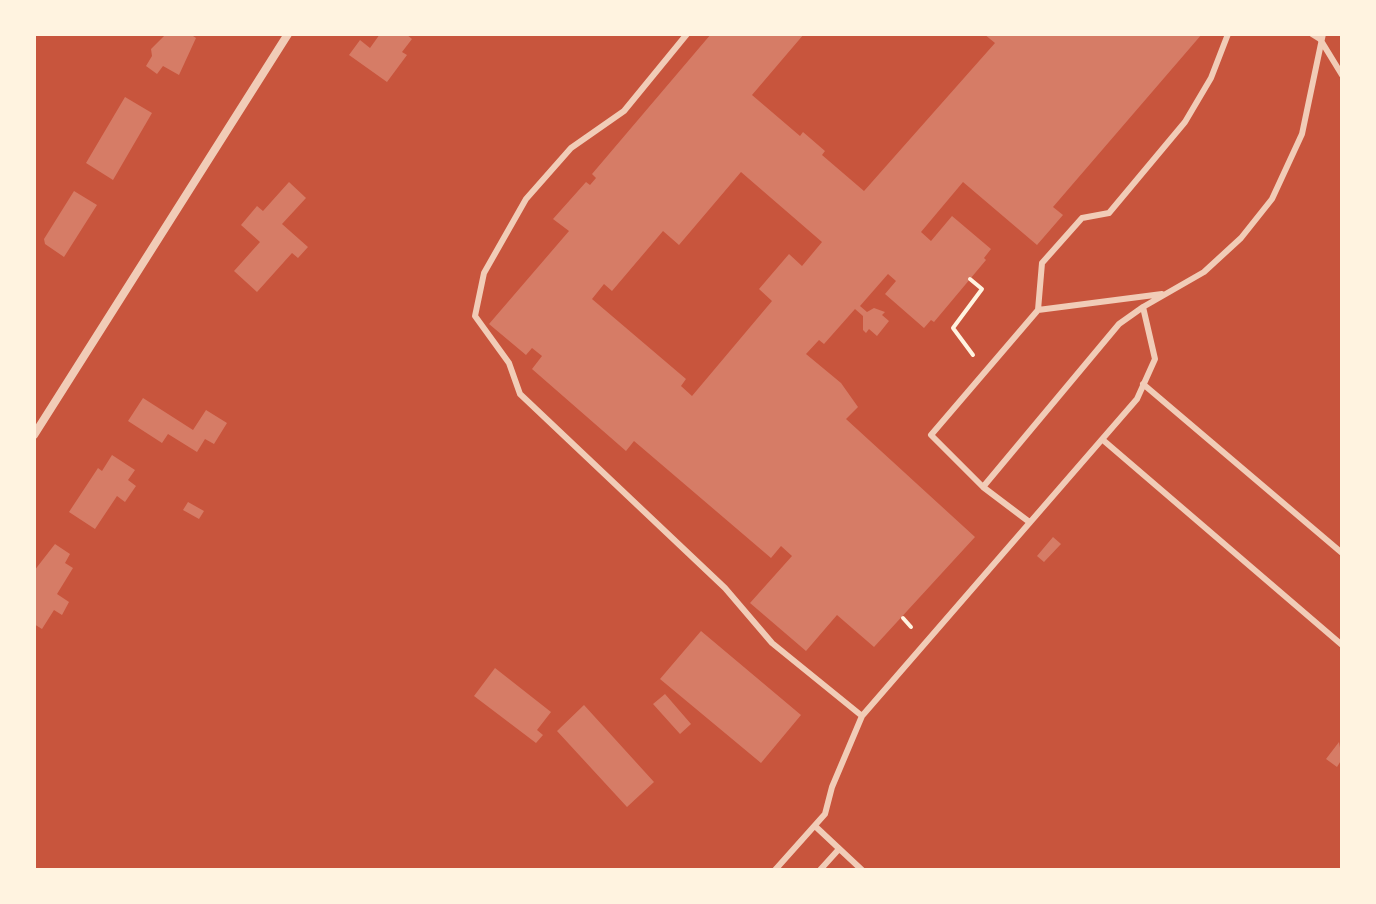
<!DOCTYPE html>
<style>
body{margin:0}
#map{position:relative;width:1376px;height:904px;overflow:hidden;background:#c8553d;font-family:"Nunito Sans",sans-serif}
canvas{display:block}
.frame{position:absolute;inset:0;border:36px solid #fff3e0;pointer-events:none}
</style>
<div id="map">
<canvas width="1376" height="904"></canvas>
<div class="frame"></div>
</div>
<script>
const g = document.querySelector('canvas').getContext('2d');
g.lineJoin = 'round';
function fill(path, color) {
  g.fillStyle = color;
  g.fill(path, 'evenodd');
}
function stroke(path, color, width, dash) {
  g.strokeStyle = color;
  g.lineWidth = width;
  g.lineCap = dash ? 'butt' : 'round';
  g.setLineDash(dash || []);
  g.stroke(path);
}
const building = new Path2D(`
 M 166,34 L 190,34 L 196,38 L 179,75 L 163,66 L 157,74 L 146,66 L 152,56 L 151,49 Z
 M 380,34 L 406,34 L 412,39 L 402,52 L 407,55 L 387,82 L 349,55 L 360,40 L 370,48 Z
 M 711,34 L 804,34 L 752,95 L 800,136 L 803,132 L 825,151 L 822,155 L 864,191 L 995,43 L 984,34 L 1202,34 L 1053,207 L 1063,215 L 1037,245 L 963,182 L 921,232 L 931,241 L 952,216 L 991,249 L 984,258 L 986,260 L 934,322 L 931,320 L 924,328 L 885,294 L 896,281 L 888,274 L 860,306 L 867,312 L 874,308 L 885,312 L 882,315 L 889,321 L 877,336 L 869,329 L 866,333 L 863,330 L 863,316 L 855,309 L 824,344 L 819,340 L 806,354 L 841,383 L 858,407 L 846,419 L 975,537 L 874,647 L 837,615 L 806,651 L 750,603 L 792,556 L 781,546 L 771,558 L 634,441 L 626,451 L 532,369 L 542,356 L 532,348 L 526,355 L 489,324 L 569,231 L 553,219 L 586,182 L 590,185 L 596,178 L 592,174 ZM 741,172 L 822,242 L 802,266 L 789,254 L 759,289 L 772,301 L 692,396 L 681,386 L 686,379 L 592,299 L 604,284 L 612,291 L 663,231 L 679,245 Z
 M 125,97 L 152,113 L 113,180 L 86,163 Z
 M 289,182 L 306,198 L 282,224 L 308,247 L 298,258 L 292,253 L 257,292 L 234,271 L 260,242 L 241,225 L 257,206 L 263,211 Z
 M 74,191 L 97,205 L 64,257 L 45,244 L 44,239 Z
 M 143,398 L 193,430 L 206,410 L 227,423 L 214,444 L 205,439 L 197,452 L 168,434 L 162,443 L 128,421 Z
 M 112,455 L 135,470 L 128,480 L 136,486 L 125,502 L 117,496 L 95,529 L 69,512 L 98,468 L 102,471 Z
 M 188,502 L 204,511 L 199,519 L 183,510 Z
 M 1053,537 L 1061,544 L 1044,562 L 1037,556 Z
 M 55,544 L 70,554 L 65,563 L 73,568 L 57,594 L 69,602 L 62,615 L 54,610 L 42,629 L 34,624 L 34,571 Z
 M 701,631 L 801,715 L 761,763 L 660,679 Z
 M 495,668 L 551,712 L 537,730 L 543,735 L 536,743 L 474,696 Z
 M 665,694 L 691,724 L 680,734 L 653,704 Z
 M 584,705 L 654,782 L 627,807 L 557,731 Z
 M 1339,742 L 1342,759 L 1337,767 L 1326,759 Z`);
const path = new Path2D(`
 M 970,279 L 982,289 L 953,328 L 973,355
 M 903,618 L 911,627`);
const service = new Path2D(`
 M 687,34 L 624,111 L 571,148 L 526,199 L 484,273 L 475,316 L 509,363 L 520,394 L 725,588 L 772,643 L 862,716
 M 1312,34 L 1320,39 L 1342,75
 M 1038,310 L 1042,263 L 1082,218 L 1109,213 L 1185,122 L 1211,78 L 1228,34
 M 1143,384 L 1342,553
 M 1103,440 L 1342,645
 M 983,487 L 1119,324 L 1143,307
 M 1028,521 L 983,487 L 931,435 L 1038,310 L 1162,294
 M 815,826 L 862,870
 M 775,870 L 825,814 L 832,787 L 862,716 L 1137,399 L 1155,359 L 1143,307 L 1204,272 L 1241,238 L 1272,199 L 1302,134 L 1323,34
 M 820,870 L 839,849`);
const minor = new Path2D(`
 M 34,435 L 288,34`);
fill(building, '#d67c66');
stroke(path, '#fff3e0', 4);
stroke(service, '#f1ccb7', 6);
stroke(minor, '#f1ccb7', 8);
</script>
